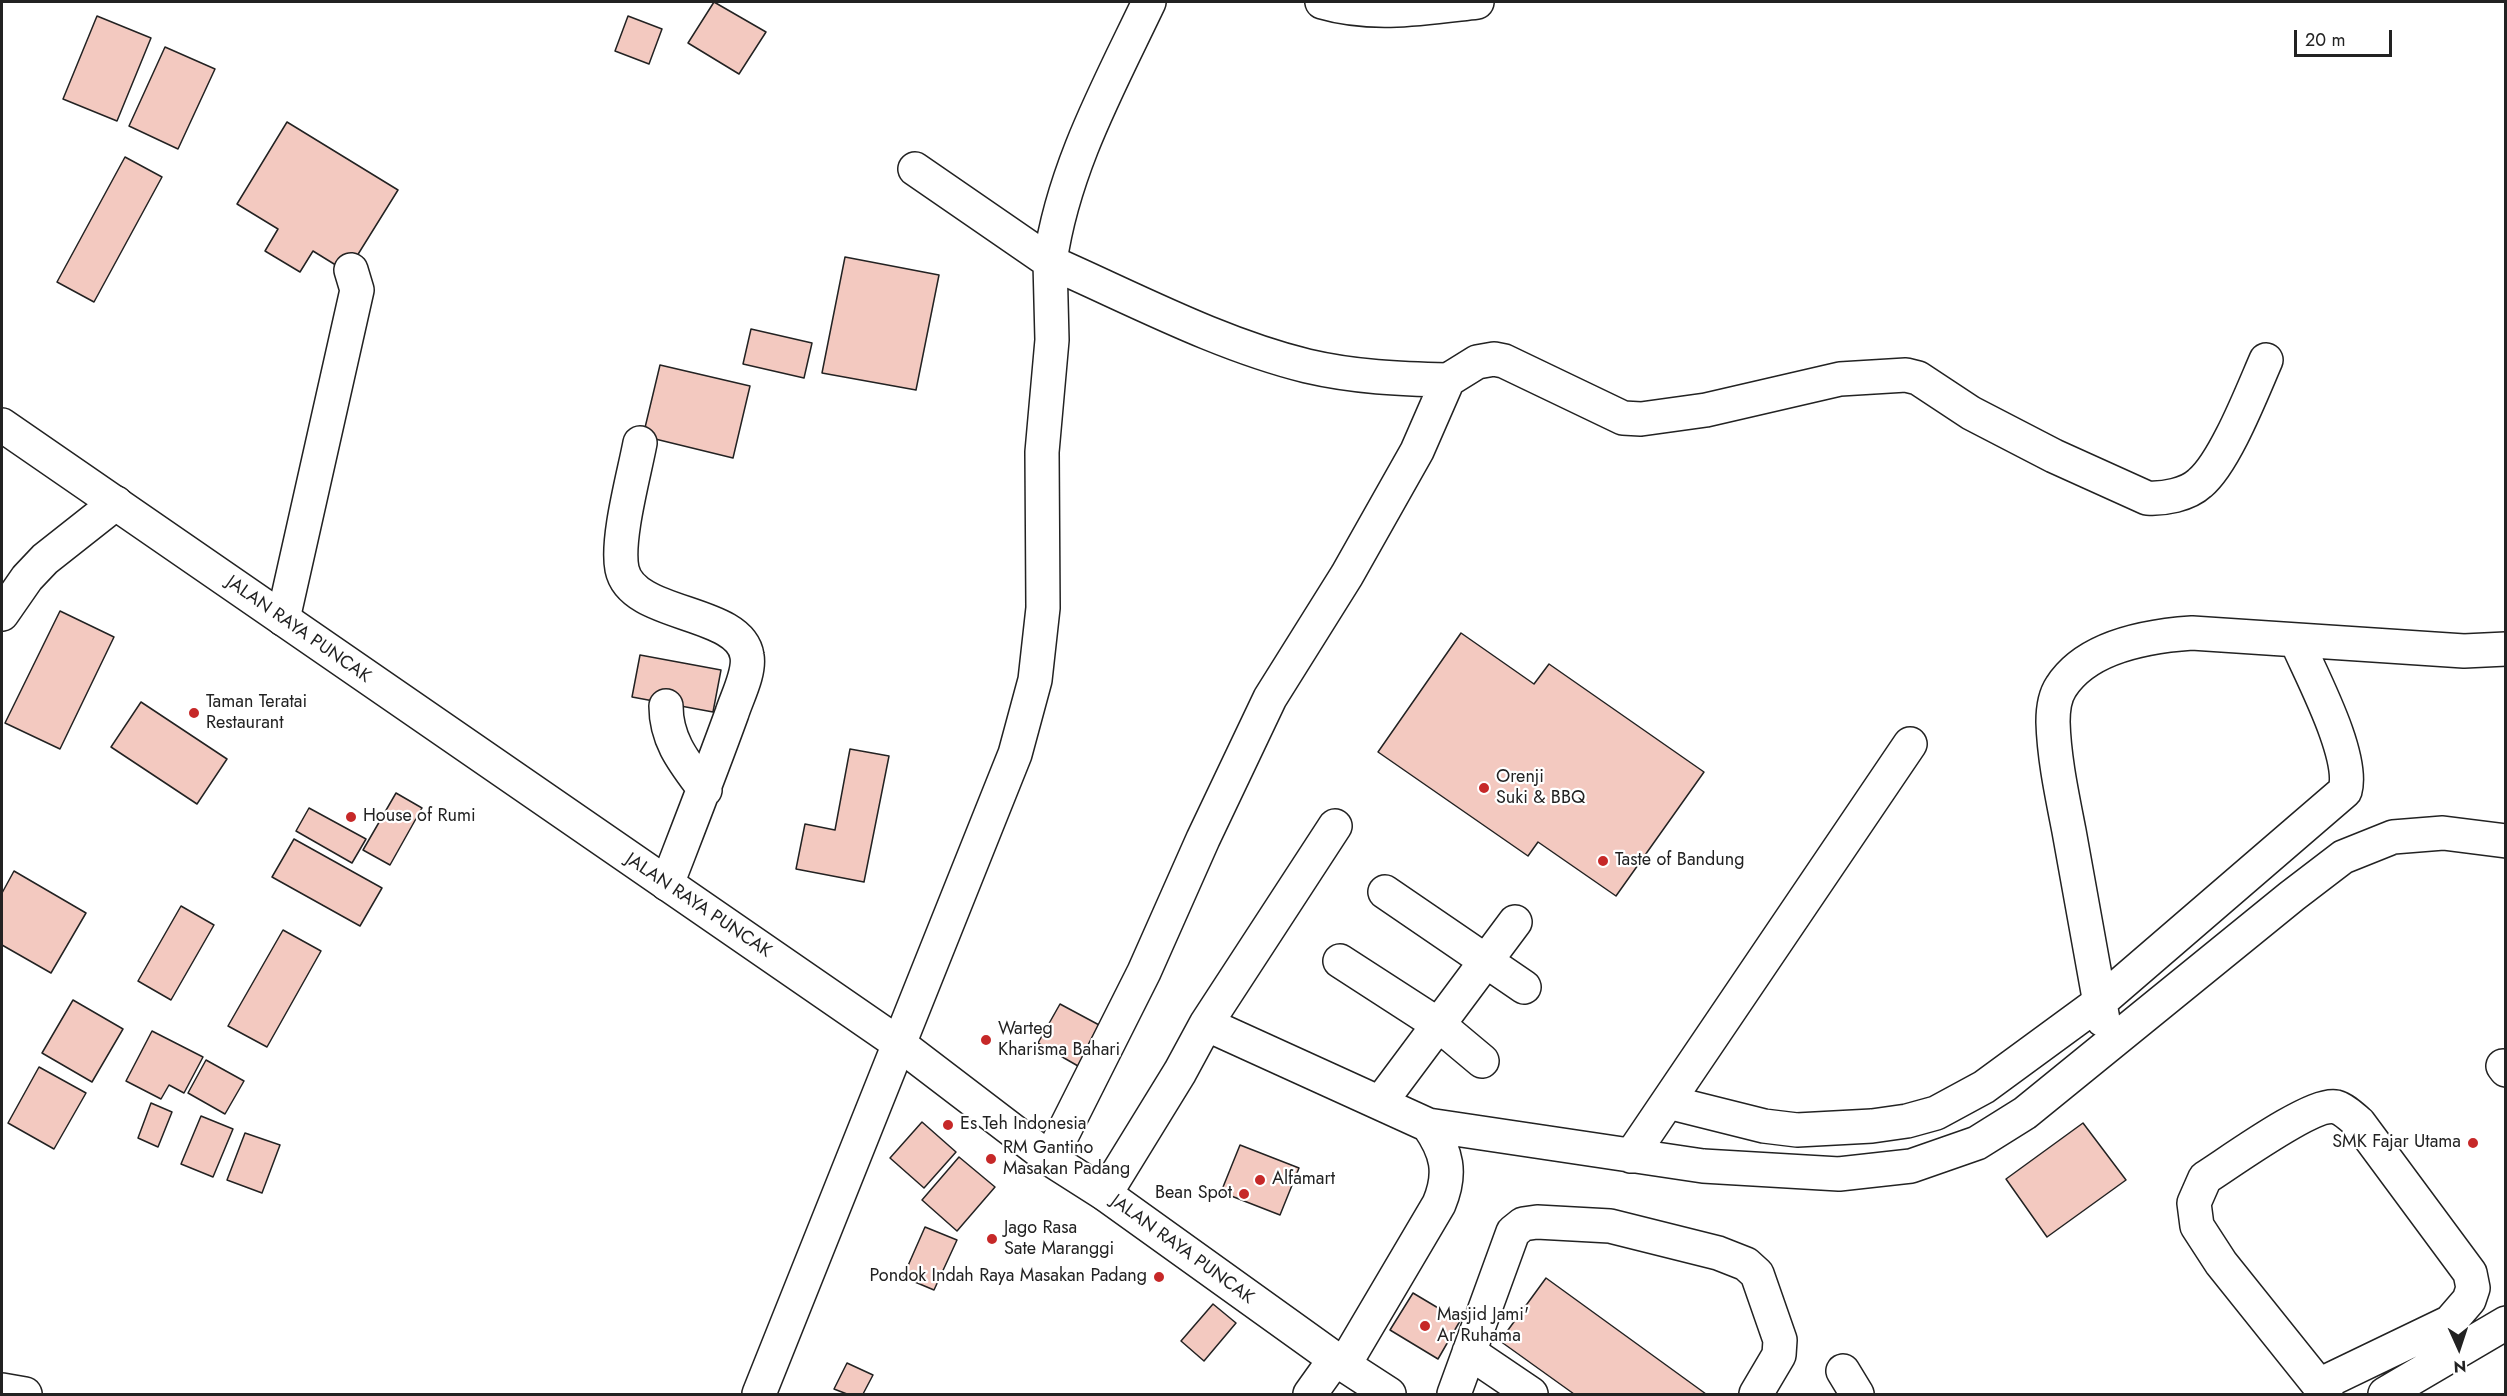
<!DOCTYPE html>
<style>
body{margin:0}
#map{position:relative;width:2507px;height:1396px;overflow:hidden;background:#fff;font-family:Jost,sans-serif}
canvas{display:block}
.frame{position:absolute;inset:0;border:3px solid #222;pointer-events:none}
.north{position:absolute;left:2429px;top:1318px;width:60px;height:60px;-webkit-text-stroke:4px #fff;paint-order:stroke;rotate:177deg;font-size:16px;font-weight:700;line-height:24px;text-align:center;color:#222}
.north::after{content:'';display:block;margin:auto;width:21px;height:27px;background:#222;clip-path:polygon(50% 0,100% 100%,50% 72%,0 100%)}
.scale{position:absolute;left:2294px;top:30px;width:98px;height:27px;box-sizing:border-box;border:3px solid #222;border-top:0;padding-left:8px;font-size:18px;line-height:21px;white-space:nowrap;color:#222;-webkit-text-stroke:4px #fff;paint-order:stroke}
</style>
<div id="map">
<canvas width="2507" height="1396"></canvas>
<div class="frame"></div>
<div class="north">N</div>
<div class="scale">20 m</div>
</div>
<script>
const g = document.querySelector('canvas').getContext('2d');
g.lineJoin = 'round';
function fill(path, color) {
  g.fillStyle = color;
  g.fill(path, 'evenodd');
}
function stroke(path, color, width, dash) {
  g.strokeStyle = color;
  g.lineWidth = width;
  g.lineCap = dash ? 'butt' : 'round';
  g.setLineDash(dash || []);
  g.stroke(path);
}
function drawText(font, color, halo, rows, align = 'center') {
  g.font = font + ' Jost,sans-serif';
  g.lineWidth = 4.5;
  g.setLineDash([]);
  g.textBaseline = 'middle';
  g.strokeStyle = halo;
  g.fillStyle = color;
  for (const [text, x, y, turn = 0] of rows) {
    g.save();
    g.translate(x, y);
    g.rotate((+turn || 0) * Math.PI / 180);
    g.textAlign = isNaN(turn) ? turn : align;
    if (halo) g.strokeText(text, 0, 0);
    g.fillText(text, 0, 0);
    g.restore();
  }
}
const building = new Path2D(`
 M 714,2 L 766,32 L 739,74 L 688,43 Z
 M 97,16 L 151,38 L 117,121 L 63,99 Z
 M 628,16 L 662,29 L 649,64 L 615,51 Z
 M 165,47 L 215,69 L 178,149 L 129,126 Z
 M 287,122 L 398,190 L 347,272 L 313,251 L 300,272 L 265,251 L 278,229 L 237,204 Z
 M 125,157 L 162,177 L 94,302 L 57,282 Z
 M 845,257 L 939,275 L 916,390 L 822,373 Z
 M 751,329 L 812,343 L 804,378 L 743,364 Z
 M 660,365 L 750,386 L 733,458 L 643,436 Z
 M 60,611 L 114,637 L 60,749 L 5,723 Z
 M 1461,633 L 1534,684 L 1549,664 L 1704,772 L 1616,896 L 1538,842 L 1528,856 L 1378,752 Z
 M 640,655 L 721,670 L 713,712 L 632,697 Z
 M 141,702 L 227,759 L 197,804 L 111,747 Z
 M 850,749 L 889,756 L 864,882 L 796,869 L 805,824 L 835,830 Z
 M 396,793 L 422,808 L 390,865 L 363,850 Z
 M 309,808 L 366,839 L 352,863 L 296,831 Z
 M 294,839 L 382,888 L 360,926 L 272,877 Z
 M 14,871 L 86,913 L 51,973 L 2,945 L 2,893 Z
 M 181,906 L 214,925 L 171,1000 L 138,981 Z
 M 283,930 L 321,951 L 267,1047 L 228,1026 Z
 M 73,1000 L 123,1029 L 92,1082 L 42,1053 Z
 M 1060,1004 L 1101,1026 L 1078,1066 L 1038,1043 Z
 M 152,1031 L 203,1057 L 184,1093 L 169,1085 L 161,1099 L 126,1081 Z
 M 206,1060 L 244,1081 L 225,1114 L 188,1093 Z
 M 39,1067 L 86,1093 L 54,1149 L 8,1123 Z
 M 151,1103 L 172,1112 L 158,1147 L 138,1138 Z
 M 201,1116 L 233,1129 L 213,1177 L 181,1164 Z
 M 922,1122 L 956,1152 L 924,1188 L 890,1158 Z
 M 2083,1123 L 2126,1180 L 2047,1237 L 2006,1179 Z
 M 245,1133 L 280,1145 L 262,1193 L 227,1180 Z
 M 1240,1145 L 1299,1168 L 1280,1215 L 1221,1192 Z
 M 959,1157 L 995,1187 L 957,1231 L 922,1200 Z
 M 925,1227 L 957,1240 L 934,1290 L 903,1277 Z
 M 1546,1278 L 1706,1394 L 1574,1394 L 1500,1341 Z
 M 1413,1293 L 1460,1321 L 1438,1359 L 1390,1330 Z
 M 1213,1304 L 1236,1323 L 1204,1361 L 1181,1341 Z
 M 847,1363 L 873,1375 L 863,1394 L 847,1394 L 834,1389 Z`);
const minor = new Path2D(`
 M 1149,2 C 1109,86 1063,169 1050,262 C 1134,299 1218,344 1307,366 C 1354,377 1400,379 1448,380
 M 1322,2 C 1373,17 1425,8 1477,2
 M 640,443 C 634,475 616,539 622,569 C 632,618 740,609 747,656 C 750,673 737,697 732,713 C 711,771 689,827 667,884
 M 2,614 L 27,578 L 45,559 L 116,503
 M 283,619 L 357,290 L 351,270
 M 666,706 C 666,741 685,763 705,790
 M 1385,892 L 1524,987
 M 1340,961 L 1439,1025 L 1482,1061
 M 2103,1020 C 2092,957 2080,894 2069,831 C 2062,795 2054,758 2053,722 C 2053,711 2055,696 2061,687 C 2087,646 2148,636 2192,633 L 2464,651 L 2506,649
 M 1206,1024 L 1335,826
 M 2503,1066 L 2506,1070
 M 1668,1102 L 1764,1126 L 1797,1130 L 1872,1126 L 1907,1121 L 1936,1113 L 1984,1087 L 2100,1002 L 2345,791 C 2355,756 2311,675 2296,640
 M 1380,1103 L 1515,922
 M 1631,1156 L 1910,744
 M 1050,1159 L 1144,972 L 1203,839 L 1270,698 L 1347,575 L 1417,451 L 1448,380 L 1477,362 L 1494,359 L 1504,361 L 1623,418 L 1641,419 L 1706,410 L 1840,379 L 1906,375 L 1918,378 L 1971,413 L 2054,456 L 2147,498 C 2164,499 2187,495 2200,483 C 2225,462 2252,392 2266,360
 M 1105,1194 L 1180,1072 L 1206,1024 L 1428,1125 L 1703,1166 L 1839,1174 L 1911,1166 L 1977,1143 L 2025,1113 L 2292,896 L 2343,857 L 2393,837 L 2443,833 L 2506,841
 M 1469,1352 L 1531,1394
 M 1344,1365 L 1439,1204 C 1452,1173 1447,1152 1428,1125
 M 1843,1371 L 1857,1394
 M 2319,1385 L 2450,1322 L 2469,1300 L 2473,1288 L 2470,1273 L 2359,1123 C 2353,1118 2344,1109 2336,1107 C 2312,1102 2229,1163 2205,1178 L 2194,1203 L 2197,1226 L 2221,1263 L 2326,1394
 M 2,1390 L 25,1394
 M 759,1394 L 1015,754 L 1035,680 L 1043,608 L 1042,452 L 1052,340 L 1050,262 L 915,169
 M 1310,1394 L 1335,1359
 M 1454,1394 L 1513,1232 L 1523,1224 L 1537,1222 L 1610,1226 L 1718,1253 L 1746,1264 L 1757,1274 L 1780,1340 L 1779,1355 L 1756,1394
 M 2385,1394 L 2506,1323`);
const highway = new Path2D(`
 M 2,425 L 898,1043 L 1050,1159 L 1105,1194 L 1335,1359 L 1389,1394`);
const markers = [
 [194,713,6,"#c62828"],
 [1484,788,6,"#c62828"],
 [351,817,6,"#c62828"],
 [1603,861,6,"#c62828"],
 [986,1040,6,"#c62828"],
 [948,1125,6,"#c62828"],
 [2473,1143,6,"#c62828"],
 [991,1159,6,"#c62828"],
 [1260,1180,6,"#c62828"],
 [1244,1194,6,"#c62828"],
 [992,1239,6,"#c62828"],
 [1159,1277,6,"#c62828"],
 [1425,1326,6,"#c62828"]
];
const streetNames = [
 ["JALAN RAYA PUNCAK",298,630,35],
 ["JALAN RAYA PUNCAK",698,906,34],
 ["JALAN RAYA PUNCAK",1182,1250,36]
];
const poiNames = [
 ["Taman Teratai",206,703],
 ["Restaurant",206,724],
 ["Orenji",1496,778],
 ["Suki & BBQ",1496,799],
 ["House of Rumi",363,817],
 ["Taste of Bandung",1615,861],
 ["Warteg",998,1030],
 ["Kharisma Bahari",998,1051],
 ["Es Teh Indonesia",960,1125],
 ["SMK Fajar Utama",2461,1143,"right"],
 ["RM Gantino",1003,1149],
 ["Masakan Padang",1003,1170],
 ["Alfamart",1272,1180],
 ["Bean Spot",1232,1194,"right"],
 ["Jago Rasa",1004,1229],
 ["Sate Maranggi",1004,1250],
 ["Pondok Indah Raya Masakan Padang",1147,1277,"right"],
 ["Masjid Jami'",1437,1316],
 ["Ar Ruhama",1437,1337]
];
fill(building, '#f3c9c0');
stroke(building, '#222', 1.5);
stroke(minor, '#222', 36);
stroke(highway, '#222', 36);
stroke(minor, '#fff', 33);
stroke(highway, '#fff', 33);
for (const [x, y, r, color] of markers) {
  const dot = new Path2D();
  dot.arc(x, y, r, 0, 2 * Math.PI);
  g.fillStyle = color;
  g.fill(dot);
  stroke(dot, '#fff', 2);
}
drawText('18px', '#222', '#fff', streetNames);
drawText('18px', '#222', '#fff', poiNames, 'left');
</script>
